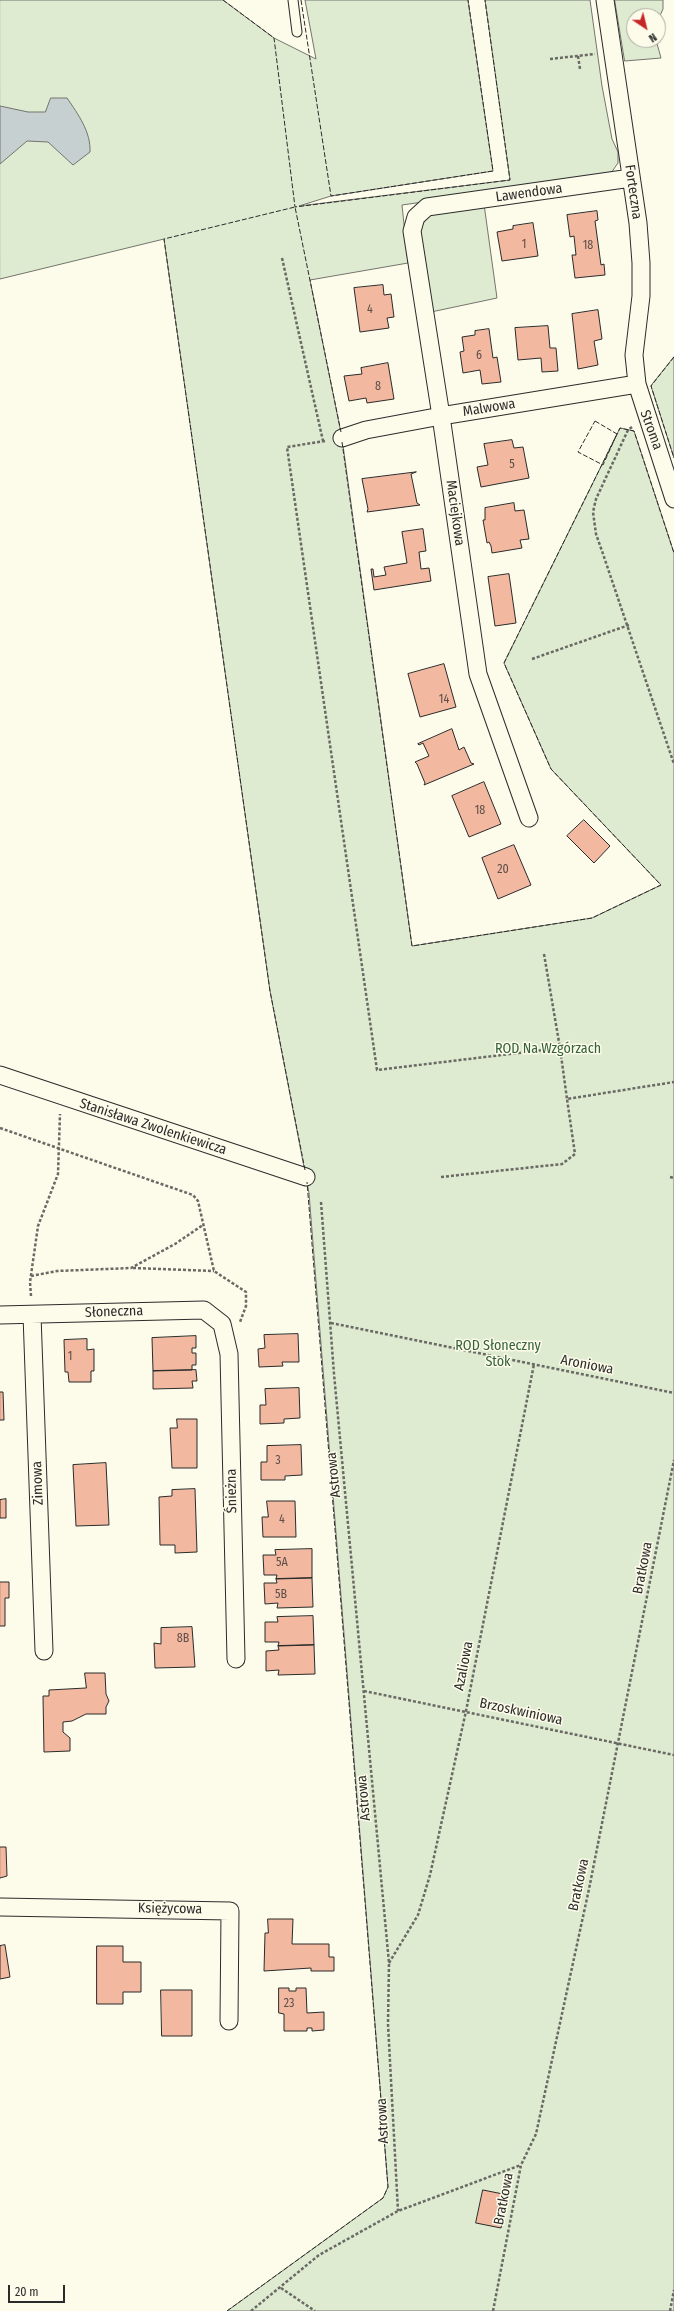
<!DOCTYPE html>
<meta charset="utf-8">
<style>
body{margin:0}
#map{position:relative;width:674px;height:2311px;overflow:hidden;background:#fdfbea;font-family:"Fira Sans Condensed",sans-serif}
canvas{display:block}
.north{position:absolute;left:626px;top:8px;width:40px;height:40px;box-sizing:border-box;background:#fdfbea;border:1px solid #a9a89e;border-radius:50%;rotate:145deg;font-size:11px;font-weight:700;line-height:16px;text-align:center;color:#2b2b2b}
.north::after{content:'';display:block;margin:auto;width:14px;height:18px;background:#c62828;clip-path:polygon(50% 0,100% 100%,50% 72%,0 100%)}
.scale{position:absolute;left:8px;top:2285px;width:57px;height:18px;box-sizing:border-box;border:2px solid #2b2b2b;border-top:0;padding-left:5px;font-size:12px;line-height:14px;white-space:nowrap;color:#2b2b2b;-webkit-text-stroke:3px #fdfbea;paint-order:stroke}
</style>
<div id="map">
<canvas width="674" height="2311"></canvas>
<div class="north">N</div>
<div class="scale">20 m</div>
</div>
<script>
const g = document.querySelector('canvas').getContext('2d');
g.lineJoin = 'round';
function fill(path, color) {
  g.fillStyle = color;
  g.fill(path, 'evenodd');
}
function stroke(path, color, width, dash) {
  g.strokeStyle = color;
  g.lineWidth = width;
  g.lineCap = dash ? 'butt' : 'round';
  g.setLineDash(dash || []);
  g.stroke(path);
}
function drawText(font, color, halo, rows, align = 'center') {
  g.font = font + ' "Fira Sans Condensed",sans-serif';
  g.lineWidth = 3;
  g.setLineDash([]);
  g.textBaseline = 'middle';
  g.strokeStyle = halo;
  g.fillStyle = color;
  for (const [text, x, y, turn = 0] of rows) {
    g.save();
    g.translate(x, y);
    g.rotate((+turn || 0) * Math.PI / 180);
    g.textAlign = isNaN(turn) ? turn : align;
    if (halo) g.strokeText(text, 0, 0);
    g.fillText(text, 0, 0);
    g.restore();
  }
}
const green = new Path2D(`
 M 0,0 L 223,0 L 274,38 L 316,59 L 305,0 L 468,0 L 493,171 L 331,196 L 299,206 L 510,180 L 485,0 L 590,0 L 602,86 L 612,139 L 618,152 L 618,163 L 611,173 L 591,178 L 402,205 L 408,263 L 310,280 L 342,438 L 412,946 L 592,918 L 661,885 L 551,769 L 504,663 L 620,428 L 634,431 L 674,553 L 674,2311 L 227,2311 L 383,2198 L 388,2187 L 309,1193 L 270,991 L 164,239 L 0,279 Z
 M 615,0 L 663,0 L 663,9 L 658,20 L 658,16 L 634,16 L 634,40 L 656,40 L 661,58 L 625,61 Z
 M 484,204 L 497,298 L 431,312 L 419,231 L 424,222 L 436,209 Z
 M 674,357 L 674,458 L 651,386 Z`);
const water = new Path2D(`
 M 51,98 L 67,98 C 78,114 91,132 90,152 L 73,165 L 48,142 L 27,141 L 0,164 L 0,106 L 28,112 L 45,112 Z`);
const building = new Path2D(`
 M 597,211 L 598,220 L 595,221 L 601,265 L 604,264 L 605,275 L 575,278 L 572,255 L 576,255 L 574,236 L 570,237 L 567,215 Z
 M 533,223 L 538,256 L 502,261 L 497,232 L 513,229 L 513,226 Z
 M 383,285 L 384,295 L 391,294 L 394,317 L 387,318 L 389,328 L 360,332 L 354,288 Z
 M 598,310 L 602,339 L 594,341 L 598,365 L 578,369 L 572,314 Z
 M 548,326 L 550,348 L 556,348 L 558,371 L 542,372 L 541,358 L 518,360 L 515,328 Z
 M 489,329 L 493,358 L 497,357 L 501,382 L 482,384 L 480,370 L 463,373 L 460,352 L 464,351 L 462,337 L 475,335 L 475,331 Z
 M 388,363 L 394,399 L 367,403 L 366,398 L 349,401 L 344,376 L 362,374 L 361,368 Z
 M 512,440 L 514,448 L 523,447 L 529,478 L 481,487 L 477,467 L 488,465 L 484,444 Z
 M 416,472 L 411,474 L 417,503 L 420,505 L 367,512 L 368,509 L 362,479 Z
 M 514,503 L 515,511 L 524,510 L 529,539 L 520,540 L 522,548 L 492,553 L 491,546 L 489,542 L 487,543 L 483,520 L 485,520 L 485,508 Z
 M 423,529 L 426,551 L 419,552 L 421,569 L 429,568 L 431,581 L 374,590 L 371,569 L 373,569 L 374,577 L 386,575 L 384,567 L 407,563 L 402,532 Z
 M 509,574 L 516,623 L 495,626 L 488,577 Z
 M 444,664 L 456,707 L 420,717 L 408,674 Z
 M 452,729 L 459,750 L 464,747 L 471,763 L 474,764 L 424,785 L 425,783 L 417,764 L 415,762 L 429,756 L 423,743 L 419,745 L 418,744 Z
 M 484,782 L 501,824 L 469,837 L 452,796 Z
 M 584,820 L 610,846 L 594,863 L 567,836 Z
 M 514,845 L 531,885 L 498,899 L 482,858 Z
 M 298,1334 L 299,1362 L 282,1362 L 283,1366 L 259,1367 L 258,1349 L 265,1348 L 264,1335 Z
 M 196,1336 L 196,1348 L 192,1348 L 192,1353 L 196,1353 L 196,1365 L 192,1365 L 192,1370 L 153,1371 L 152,1338 Z
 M 87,1339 L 87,1350 L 94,1349 L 94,1371 L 91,1371 L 91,1382 L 69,1382 L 68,1372 L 65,1372 L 64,1340 Z
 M 196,1370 L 197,1381 L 192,1381 L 193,1388 L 153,1389 L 153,1371 Z
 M 299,1388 L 300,1418 L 284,1419 L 284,1423 L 260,1424 L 260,1405 L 266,1405 L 265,1389 Z
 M 0,1392 L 3,1392 L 4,1420 L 0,1420 Z
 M 177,1419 L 197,1419 L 197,1468 L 172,1468 L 170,1428 L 177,1428 Z
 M 301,1445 L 302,1475 L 285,1476 L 285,1480 L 261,1480 L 261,1462 L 267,1462 L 267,1446 Z
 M 106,1463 L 109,1525 L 76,1526 L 73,1465 Z
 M 195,1489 L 197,1552 L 175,1553 L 175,1545 L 160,1545 L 159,1497 L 172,1496 L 172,1490 Z
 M 6,1499 L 6,1518 L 0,1518 L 0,1500 Z
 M 267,1501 L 295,1501 L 296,1537 L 263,1537 L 262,1517 L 268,1517 Z
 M 312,1549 L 312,1578 L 276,1579 L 277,1575 L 264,1575 L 263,1555 L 276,1555 L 275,1550 Z
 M 312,1578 L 313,1607 L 277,1608 L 278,1603 L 265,1604 L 264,1583 L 277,1583 L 276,1579 Z
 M 0,1582 L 9,1582 L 9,1598 L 5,1598 L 5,1626 L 0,1626 Z
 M 313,1616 L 314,1645 L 278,1646 L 279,1642 L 265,1642 L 265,1622 L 278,1622 L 277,1617 Z
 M 192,1627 L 195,1667 L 155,1668 L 154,1643 L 161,1644 L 161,1628 Z
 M 314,1645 L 315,1674 L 278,1675 L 279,1670 L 266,1671 L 266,1651 L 279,1650 L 278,1646 Z
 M 85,1673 L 105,1673 L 106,1694 L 109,1701 L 106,1707 L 106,1714 L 86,1714 L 72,1721 L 63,1722 L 63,1732 L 70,1738 L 70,1751 L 44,1752 L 43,1696 L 49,1696 L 49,1690 L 86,1688 Z
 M 0,1847 L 6,1847 L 7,1876 L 0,1878 Z
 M 268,1919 L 293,1919 L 292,1944 L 329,1944 L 329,1957 L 334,1957 L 334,1971 L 311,1971 L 311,1968 L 264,1971 L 265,1933 L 268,1933 Z
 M 5,1945 L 10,1977 L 0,1979 L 0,1946 Z
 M 97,1946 L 123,1946 L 123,1962 L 141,1962 L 141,1992 L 123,1992 L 123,2004 L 97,2004 Z
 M 279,1988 L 289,1988 L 289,1991 L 296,1991 L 296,1988 L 306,1988 L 307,2013 L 324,2012 L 324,2030 L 312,2031 L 312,2028 L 307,2028 L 307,2031 L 284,2031 L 284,2014 L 279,2013 Z
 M 161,1990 L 192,1990 L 192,2036 L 162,2036 Z
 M 483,2190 L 508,2195 L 501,2228 L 476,2223 Z`);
const path = new Path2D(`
 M 578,56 L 580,69
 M 550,59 L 595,54
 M 282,258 L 323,441
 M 632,427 L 628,430 L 596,499 L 593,512 L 596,534 L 602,551 L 674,764
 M 325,441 L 287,447 L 377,1070 L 560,1048 L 567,1099 L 674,1082
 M 532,659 L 629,625
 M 544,954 L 560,1048
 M 0,1128 L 193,1195 L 198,1201 L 214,1271 L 246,1292 L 246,1306 L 240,1322
 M 441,1177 L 562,1164 L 575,1154 L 567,1099
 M 670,1177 L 674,1178
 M 321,1202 L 334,1374 L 389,1963 L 388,2024 L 398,2211
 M 133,1268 L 214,1271
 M 31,1276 L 57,1271 L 131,1268 L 175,1244 L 203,1225
 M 31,1296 L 30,1282 L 38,1226 L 58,1174 L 60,1114
 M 331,1323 L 674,1393
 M 364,1691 L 674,1755
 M 389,1963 L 418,1915 L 430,1875 L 466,1711 L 534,1364
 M 281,2288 L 315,2311
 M 251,2311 L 319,2255 L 398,2211 L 521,2165
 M 493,2311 L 521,2165 L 536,2134 L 589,1889 L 674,1460
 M 670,2311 L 674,2290`);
const service = new Path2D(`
 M 293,0 L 297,32`);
const minor = new Path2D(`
 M 605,0 L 638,223 L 641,263 L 641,296 L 634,355 L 637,384 L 674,499
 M 342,438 L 366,430 L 441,416 L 637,384
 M 529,818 L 478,674 L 441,416 L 412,231 L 416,217 L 427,207 L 631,178
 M 0,1075 L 306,1177
 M 0,1315 L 204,1310 L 222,1324 L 229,1354 L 236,1659
 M 32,1315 L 44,1651
 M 0,1907 L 230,1911 L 229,2021`);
const fence = new Path2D(`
 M 223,0 L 274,38 L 295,207 L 510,180 L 485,0
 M 301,0 L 331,196 L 493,171 L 468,0
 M 674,357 L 651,386 L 674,458
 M 595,421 L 617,434 L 603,465 L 578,452 Z
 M 342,442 L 412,946 L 592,918 L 661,885 L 551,769 L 504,663 L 620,428 L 634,431 L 674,553
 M 305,1170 L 270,991 L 164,239 L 295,207 L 341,432
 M 227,2311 L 383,2198 L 388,2187 L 307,1182`);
const numberNames = [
 ["1",524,245],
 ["18",588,246],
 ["4",370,310],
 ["6",479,356],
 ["8",378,387],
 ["5",512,465],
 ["14",444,700],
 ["18",480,811],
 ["20",503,870],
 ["1",70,1357],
 ["3",278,1461],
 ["4",282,1520],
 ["5A",282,1563],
 ["5B",281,1595],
 ["8B",183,1639],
 ["23",289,2004]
];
const streetNames = [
 ["Forteczna",633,192,82],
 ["Lawendowa",529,193,-8],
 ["Malwowa",489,408,-9],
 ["Stroma",651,430,70],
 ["Maciejkowa",455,513,82],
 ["Stanisława Zwolenkiewicza",153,1127,18],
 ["Słoneczna",114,1312,-2],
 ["Aroniowa",587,1365,11],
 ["Astrowa",334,1475,-96],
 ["Zimowa",38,1483,-92],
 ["Śnieżna",232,1491,-91],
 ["Bratkowa",643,1568,-79],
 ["Azaliowa",464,1666,-79],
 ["Brzoskwiniowa",521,1712,12],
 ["Astrowa",364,1798,-95],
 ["Bratkowa",579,1885,-78],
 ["Księżycowa",170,1909,1],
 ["Astrowa",383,2121,-93],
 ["Bratkowa",504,2199,-79]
];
const parkNames = [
 ["ROD Na Wzgórzach",548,1049],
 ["ROD Słoneczny",498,1346],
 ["Stok",498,1362]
];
fill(green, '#deebd1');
stroke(green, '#74746e', 1);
fill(water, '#c7d0d0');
stroke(water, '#74746e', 1);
fill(building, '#f2b8a0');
stroke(building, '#2b2b2b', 1);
stroke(service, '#2b2b2b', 11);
stroke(minor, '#2b2b2b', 19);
stroke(path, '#6a6964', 2.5, [3, 2]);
stroke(service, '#fdfbea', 9);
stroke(minor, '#fdfbea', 17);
stroke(fence, '#2b2b2b', 1, [5, 2]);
drawText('12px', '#5d4e48', null, numberNames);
drawText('14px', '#2b2b2b', '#fdfbea', streetNames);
drawText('14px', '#34623c', '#fdfbea', parkNames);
</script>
